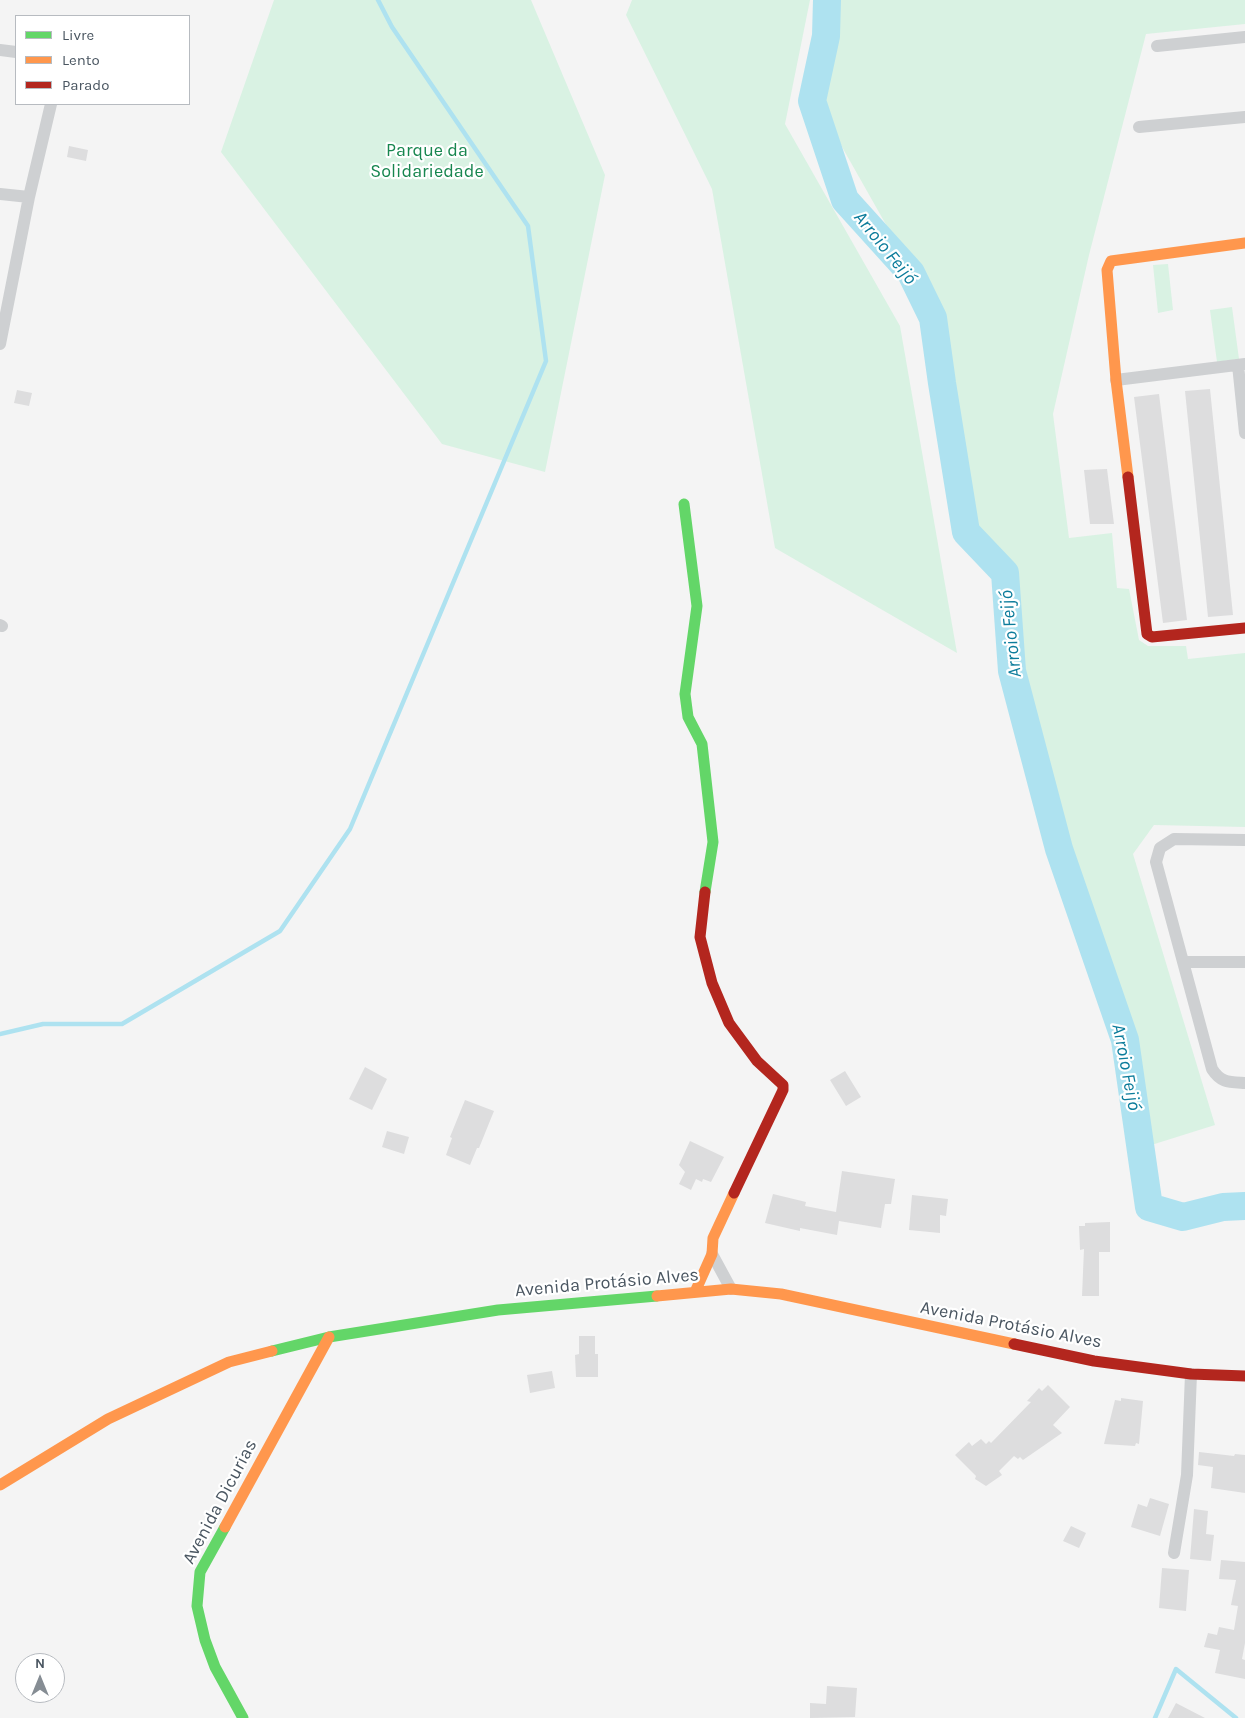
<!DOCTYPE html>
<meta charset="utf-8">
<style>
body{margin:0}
#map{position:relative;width:1245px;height:1718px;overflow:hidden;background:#f4f4f4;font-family:Karla,sans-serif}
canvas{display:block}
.legend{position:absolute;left:15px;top:15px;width:175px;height:90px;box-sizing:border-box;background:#fff;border:1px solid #b7bbc0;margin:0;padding:6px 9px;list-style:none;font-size:15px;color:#4a5661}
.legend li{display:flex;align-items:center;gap:10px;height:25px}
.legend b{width:25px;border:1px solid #b7bbc0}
.north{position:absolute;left:15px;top:1653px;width:50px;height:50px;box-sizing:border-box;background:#fff;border:1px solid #b7bbc0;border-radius:50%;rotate:0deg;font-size:14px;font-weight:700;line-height:20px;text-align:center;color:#4a5661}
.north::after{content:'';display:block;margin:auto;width:18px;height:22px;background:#868d94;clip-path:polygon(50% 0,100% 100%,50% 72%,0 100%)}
</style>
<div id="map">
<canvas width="1245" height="1718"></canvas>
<ul class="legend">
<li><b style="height:6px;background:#63d668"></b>Livre</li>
<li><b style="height:6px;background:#ff974d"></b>Lento</li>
<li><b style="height:6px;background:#b3261e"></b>Parado</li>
</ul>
<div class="north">N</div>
</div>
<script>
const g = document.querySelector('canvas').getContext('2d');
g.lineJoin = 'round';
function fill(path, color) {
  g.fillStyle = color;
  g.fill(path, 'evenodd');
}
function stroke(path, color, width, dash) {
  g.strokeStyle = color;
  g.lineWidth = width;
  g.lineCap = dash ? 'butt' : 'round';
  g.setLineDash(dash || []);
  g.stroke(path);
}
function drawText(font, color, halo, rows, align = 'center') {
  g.font = font + ' Karla,sans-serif';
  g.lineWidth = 4.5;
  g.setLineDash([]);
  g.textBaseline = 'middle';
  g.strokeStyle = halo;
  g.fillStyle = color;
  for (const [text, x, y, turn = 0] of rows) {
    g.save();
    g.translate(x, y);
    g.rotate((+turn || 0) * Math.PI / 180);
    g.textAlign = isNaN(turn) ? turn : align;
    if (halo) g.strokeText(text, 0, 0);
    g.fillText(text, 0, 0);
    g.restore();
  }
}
const green = new Path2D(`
 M 274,0 L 531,0 L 605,175 L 545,472 L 442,444 L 221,152 Z
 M 632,0 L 810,0 L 785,124 L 900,326 L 957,653 L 775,548 L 712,189 L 626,15 Z
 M 833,0 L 1245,0 L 1245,24 L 1146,34 L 1089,255 L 1053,414 L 1069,538 L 1112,533 L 1117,588 L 1129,589 L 1139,640 L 1148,646 L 1186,646 L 1188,659 L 1245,653 L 1245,827 L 1154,825 L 1133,854 L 1215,1125 L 1145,1147 L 1130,1040 L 1054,798 L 1020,673 L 1012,573 L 973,530 L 940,320 L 816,101 L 832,37 Z
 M 1168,264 L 1173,310 L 1158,313 L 1153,265 Z
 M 1232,307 L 1239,359 L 1217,362 L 1210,310 Z`);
const stream = new Path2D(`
 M 0,1034 L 43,1024 L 122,1024 L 280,931 L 350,829 L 546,361 L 528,226 L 392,27 L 378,0
 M 1155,1718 L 1176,1669 L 1236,1718`);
const river = new Path2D(`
 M 827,0 L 826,36 L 812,101 L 845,200 L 911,273 L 933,318 L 942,383 L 966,532 L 1005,573 L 1012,671 L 1059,849 L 1125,1040 L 1149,1207 L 1183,1217 L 1223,1207 L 1245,1206`);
const building = new Path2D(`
 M 69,146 L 88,150 L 86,161 L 67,157 Z
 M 1210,389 L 1233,615 L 1208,617 L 1185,391 Z
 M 17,390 L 32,393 L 29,406 L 14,403 Z
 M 1159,394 L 1187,620 L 1163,623 L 1134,397 Z
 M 1107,469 L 1114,524 L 1090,524 L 1084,470 Z
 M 365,1067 L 387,1079 L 372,1110 L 349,1099 Z
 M 845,1071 L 861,1097 L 846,1106 L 830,1080 Z
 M 465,1100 L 494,1111 L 479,1148 L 477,1148 L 470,1165 L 446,1155 L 452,1138 L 450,1137 Z
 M 387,1131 L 409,1137 L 404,1154 L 382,1147 Z
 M 690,1141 L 724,1157 L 711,1182 L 703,1179 L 702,1182 L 696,1179 L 691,1190 L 679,1184 L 685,1172 L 679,1165 Z
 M 842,1171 L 895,1179 L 891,1204 L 885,1204 L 881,1228 L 839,1221 L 837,1235 L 800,1228 L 800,1231 L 765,1223 L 773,1194 L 806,1202 L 805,1206 L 836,1212 Z
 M 912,1195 L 948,1199 L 946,1216 L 940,1215 L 940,1233 L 909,1230 Z
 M 1110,1222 L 1110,1252 L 1099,1252 L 1099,1296 L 1082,1296 L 1084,1249 L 1080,1250 L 1079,1226 L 1085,1226 L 1085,1223 Z
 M 579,1336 L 595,1336 L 595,1354 L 598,1354 L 598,1377 L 576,1377 L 575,1355 L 579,1354 Z
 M 552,1371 L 555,1388 L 530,1393 L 527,1375 Z
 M 1048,1385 L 1070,1407 L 1053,1425 L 1062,1433 L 1023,1460 L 1020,1457 L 1018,1459 L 1014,1456 L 999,1471 L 1002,1475 L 986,1486 L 975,1479 L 976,1476 L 955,1455 L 969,1442 L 972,1446 L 981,1439 L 986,1444 L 989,1441 L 991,1443 L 1031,1402 L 1027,1401 L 1039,1388 L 1042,1391 Z
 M 1121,1398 L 1143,1401 L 1139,1444 L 1136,1443 L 1135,1446 L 1104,1444 L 1115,1400 L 1121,1401 Z
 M 1199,1452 L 1234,1456 L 1235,1454 L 1245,1455 L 1245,1493 L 1211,1488 L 1213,1467 L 1198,1465 Z
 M 1150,1498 L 1169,1504 L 1160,1536 L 1131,1527 L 1138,1504 L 1147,1507 Z
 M 1194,1509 L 1208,1511 L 1206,1534 L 1214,1535 L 1211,1561 L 1190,1559 Z
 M 1071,1526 L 1086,1533 L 1079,1548 L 1063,1541 Z
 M 1221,1560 L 1245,1562 L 1245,1643 L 1242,1659 L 1245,1660 L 1245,1679 L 1215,1673 L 1220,1650 L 1204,1647 L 1208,1633 L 1217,1635 L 1219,1627 L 1234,1630 L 1238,1606 L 1231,1605 L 1236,1580 L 1219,1579 Z
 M 1162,1568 L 1189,1570 L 1186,1611 L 1159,1608 Z
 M 827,1686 L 857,1688 L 855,1717 L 810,1718 L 810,1703 L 826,1704 Z
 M 1176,1703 L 1205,1718 L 1168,1718 Z`);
const street = new Path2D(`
 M 1157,46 L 1245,37
 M 0,50 L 16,52
 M 1139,127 L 1245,117
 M 0,194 L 29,197
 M 0,344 L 29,197 L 51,104
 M 1238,365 L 1245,433
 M 1116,380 L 1245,364
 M 0,625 L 2,626
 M 1245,840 L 1174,839 L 1160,848 L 1156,862 L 1212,1069 C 1221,1083 1229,1082 1245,1083
 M 1184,962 L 1245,962
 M 712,1254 L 731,1289
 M 1174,1553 L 1187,1475 L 1191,1374`);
const fast = new Path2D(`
 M 684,504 L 697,606 L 685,694 L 688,717 L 702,744 L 713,842 L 705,892
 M 272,1351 L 329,1337 L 498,1310 L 657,1296
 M 225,1527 L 200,1572 L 197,1606 L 205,1640 L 215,1667 L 243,1718`);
const slow = new Path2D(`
 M 1128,477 L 1116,380 L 1107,270 L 1111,261 L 1245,243
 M 695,1292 L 712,1254 L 713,1238 L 734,1193
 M 657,1296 L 731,1289 L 781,1294 L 1014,1344
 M 0,1485 L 108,1419 L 229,1362 L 272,1351
 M 225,1527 L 329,1337`);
const jam = new Path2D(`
 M 1128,477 L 1147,634 L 1152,637 L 1245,628
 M 705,892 L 700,937 L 712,983 L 729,1023 L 757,1061 L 783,1085 L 783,1090 L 734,1193
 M 1014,1344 L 1094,1361 L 1191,1374 L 1245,1376`);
const parkNames = [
 ["Parque da",427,151],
 ["Solidariedade",427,172]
];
const streetNames = [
 ["Avenida Protásio Alves",607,1283,-5],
 ["Avenida Protásio Alves",1011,1325,11],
 ["Avenida Dicurias",220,1502,-62]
];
const waterNames = [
 ["Arroio Feijó",885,248,51],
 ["Arroio Feijó",1011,634,-96],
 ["Arroio Feijó",1126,1067,79]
];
fill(green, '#d9f2e3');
stroke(stream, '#aee2f0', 4.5);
stroke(river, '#aee2f0', 28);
fill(building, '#ddddde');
stroke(street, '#ced0d2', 12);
stroke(fast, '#63d668', 11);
stroke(slow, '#ff974d', 11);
stroke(jam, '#b3261e', 11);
drawText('18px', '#17864f', '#fff', parkNames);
drawText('18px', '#4a5661', '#fff', streetNames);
drawText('italic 19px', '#0c7c9b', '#fff', waterNames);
</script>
